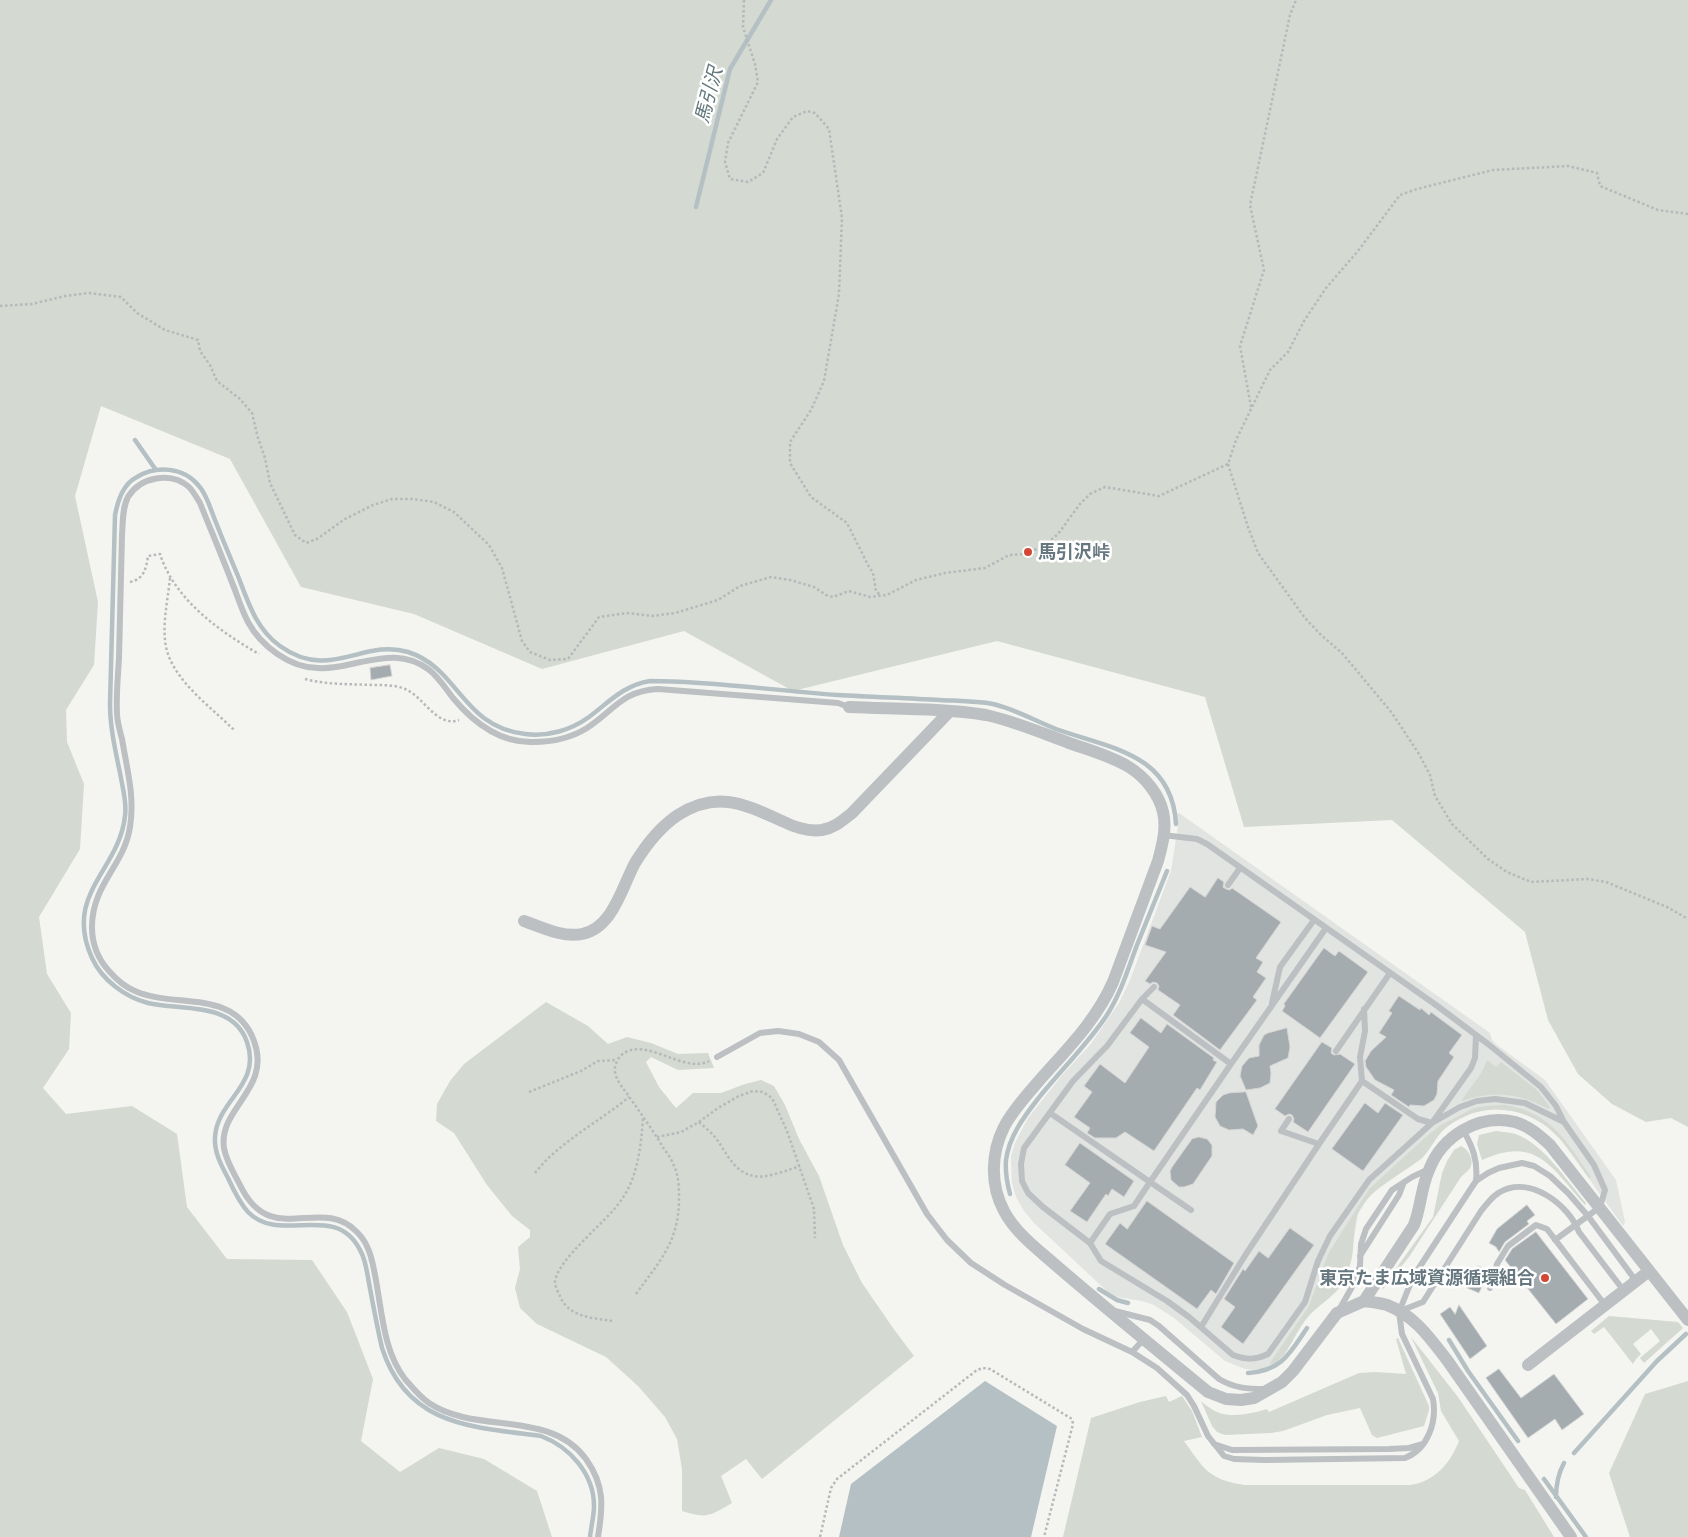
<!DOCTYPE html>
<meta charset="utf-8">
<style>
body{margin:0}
canvas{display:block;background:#f4f4f1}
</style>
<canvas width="1688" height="1537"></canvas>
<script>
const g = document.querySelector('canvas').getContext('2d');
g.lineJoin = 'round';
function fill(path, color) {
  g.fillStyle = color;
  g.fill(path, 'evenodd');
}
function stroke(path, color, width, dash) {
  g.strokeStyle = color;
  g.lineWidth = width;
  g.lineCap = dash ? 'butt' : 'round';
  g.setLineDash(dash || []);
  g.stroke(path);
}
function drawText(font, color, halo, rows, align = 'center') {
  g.font = font + ' "Golos Text","Noto Sans JP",sans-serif';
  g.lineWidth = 5;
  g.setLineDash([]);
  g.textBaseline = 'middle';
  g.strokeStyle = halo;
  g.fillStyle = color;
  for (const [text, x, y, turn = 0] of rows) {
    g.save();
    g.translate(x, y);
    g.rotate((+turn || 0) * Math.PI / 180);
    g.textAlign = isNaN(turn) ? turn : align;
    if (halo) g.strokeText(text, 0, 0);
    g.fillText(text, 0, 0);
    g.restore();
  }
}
const built = new Path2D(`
 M 1179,813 L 1490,1033 L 1492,1040 L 1497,1045 L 1545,1080 L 1616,1180 L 1625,1222 L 1623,1226 L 1561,1140 L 1545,1125 L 1523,1113 L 1513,1111 L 1493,1109 L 1472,1113 L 1448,1125 L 1437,1137 L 1423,1157 L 1370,1195 L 1358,1214 L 1350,1263 L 1340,1287 L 1307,1317 L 1298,1330 L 1284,1356 L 1279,1361 L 1265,1368 L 1255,1370 L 1245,1369 L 1225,1361 L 1174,1318 L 1154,1305 L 1142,1301 L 1117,1297 L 1109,1293 L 1034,1223 L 1024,1211 L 1016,1197 L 1012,1183 L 1011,1156 L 1015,1143 L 1028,1118 L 1063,1074 L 1090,1045 L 1119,1003 L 1130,980 L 1171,871 L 1178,826 L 1177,815 Z`);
const green = new Path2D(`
 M 0,0 L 1688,0 L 1688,1127 L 1671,1118 L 1646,1122 L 1612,1104 L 1578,1074 L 1548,1020 L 1525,932 L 1392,820 L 1244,827 L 1205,697 L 997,641 L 793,691 L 684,631 L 542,669 L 414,614 L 301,587 L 230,459 L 101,406 L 75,496 L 98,602 L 94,665 L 66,710 L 67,742 L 84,784 L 80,849 L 39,917 L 47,974 L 71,1013 L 69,1049 L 43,1088 L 66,1114 L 132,1106 L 177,1134 L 187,1207 L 227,1259 L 312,1260 L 347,1312 L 373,1379 L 361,1441 L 400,1472 L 439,1448 L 484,1459 L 537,1491 L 552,1537 L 0,1537 Z
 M 546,1002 L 588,1026 L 608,1044 L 627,1037 L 651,1043 L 678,1054 L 708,1053 L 714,1068 L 678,1070 L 651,1057 L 646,1062 L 659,1087 L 676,1108 L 693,1093 L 721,1093 L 745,1084 L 761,1080 L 774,1086 L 785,1105 L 799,1139 L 819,1176 L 843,1245 L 862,1283 L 893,1328 L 914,1356 L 762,1479 L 746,1459 L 721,1476 L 732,1503 C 709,1516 708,1519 682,1511 L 682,1469 L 677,1439 L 665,1417 L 638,1386 L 606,1357 L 537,1324 L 520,1308 L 515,1288 L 520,1269 L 518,1247 L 530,1237 L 530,1230 L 512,1216 L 487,1185 L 454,1133 L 436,1121 L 437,1104 L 450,1081 L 464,1064 Z
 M 1487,1060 L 1496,1067 L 1501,1062 L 1537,1090 L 1550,1107 L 1548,1109 C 1521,1093 1491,1090 1462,1101 L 1462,1100 C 1470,1087 1482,1076 1487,1060 Z
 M 1506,1105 C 1553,1114 1566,1141 1591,1177 L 1589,1178 C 1578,1163 1568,1146 1554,1133 C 1525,1105 1480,1101 1447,1127 C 1436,1135 1431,1150 1421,1159 C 1399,1176 1375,1185 1360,1209 C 1351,1225 1356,1248 1350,1265 C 1347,1272 1345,1280 1341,1286 C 1332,1298 1317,1306 1308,1317 C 1294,1333 1290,1354 1272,1365 L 1270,1363 L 1309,1306 L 1328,1254 L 1369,1189 L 1427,1136 L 1441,1125 L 1474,1108 L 1485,1106 Z
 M 1496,1131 C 1503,1132 1511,1132 1518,1135 C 1544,1145 1568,1182 1586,1203 L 1585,1205 C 1551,1167 1537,1135 1482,1160 L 1477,1144 L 1479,1135 Z
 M 1461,1146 C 1468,1149 1475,1160 1470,1168 C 1468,1171 1463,1175 1461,1177 L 1409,1257 L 1383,1289 L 1382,1288 L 1433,1217 L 1442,1173 L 1447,1161 L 1454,1150 Z
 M 1609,1316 L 1678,1322 L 1683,1328 L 1644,1363 L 1640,1358 L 1660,1341 L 1651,1329 L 1633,1344 L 1641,1354 L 1636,1359 L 1633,1364 L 1604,1327 L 1594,1334 L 1591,1331 Z
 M 1411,1337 L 1458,1397 L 1519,1488 L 1525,1490 L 1554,1537 L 1063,1537 L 1091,1418 L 1140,1402 L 1166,1396 L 1169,1402 L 1182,1396 L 1192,1411 L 1202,1437 L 1184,1441 C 1204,1469 1209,1480 1245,1485 L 1410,1485 C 1434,1482 1450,1464 1459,1441 L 1441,1411 L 1438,1393 Z
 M 1398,1338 L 1429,1406 L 1429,1410 L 1424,1426 L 1377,1438 L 1372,1435 L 1360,1408 L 1327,1415 L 1283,1431 L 1271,1433 L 1225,1435 L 1217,1432 L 1212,1426 L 1201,1401 C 1204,1404 1207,1406 1210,1408 C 1226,1420 1250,1414 1267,1409 L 1269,1412 L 1359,1373 L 1376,1372 L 1406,1374 L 1396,1339 Z
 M 1688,1381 L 1688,1537 L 1630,1537 L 1609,1473 L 1645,1394 Z`);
const water = new Path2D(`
 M 985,1381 L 1057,1426 L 1031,1537 L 839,1537 L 851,1484 Z`);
const stream = new Path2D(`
 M 696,207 L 730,69 L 771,0
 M 135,440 L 156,470
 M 1010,1194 C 1007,1183 1005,1172 1006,1160 C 1009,1137 1023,1118 1037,1100 C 1059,1072 1088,1044 1107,1015 C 1121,993 1128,969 1137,945 C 1147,920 1157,896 1167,871
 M 1099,1289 L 1117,1300 L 1128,1303
 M 1449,1340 L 1468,1371 L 1518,1441
 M 1248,1373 C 1282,1371 1290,1353 1307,1328
 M 1574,1453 L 1657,1361 L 1686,1334
 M 1544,1479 L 1586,1537
 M 1556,1497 C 1556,1484 1558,1474 1564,1463
 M 590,1537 C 591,1527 594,1516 594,1506 C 594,1474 570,1447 541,1436 C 472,1427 407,1426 382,1348 C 377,1326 373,1305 369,1283 C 367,1273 366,1260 360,1250 C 335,1201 280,1245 248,1212 C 239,1202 233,1189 228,1178 C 221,1165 214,1152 215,1137 C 217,1100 262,1085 247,1042 C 233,1001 181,1011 148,1003 C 125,997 102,980 92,958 C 63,894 119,871 125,816 C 127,803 123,790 121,778 C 116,753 110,729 110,704 L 115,515 C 118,500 123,484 137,477 C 156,465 184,467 199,486 C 207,495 210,508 215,520 C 222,538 230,557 238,576 C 248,602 256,629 280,646 C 330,682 363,638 408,652 C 459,668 462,727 525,734 C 548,737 571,730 589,717 C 609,702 624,685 650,681 C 713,681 776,691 838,695 C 872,697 906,698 940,700 C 958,701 976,701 993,704 C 1015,709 1035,721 1056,729 C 1109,748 1172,753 1176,824`);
const building = new Path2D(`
 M 390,665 L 392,676 L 371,680 L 370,668 Z
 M 1218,878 L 1224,882 L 1223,887 L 1226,889 L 1230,890 L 1232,888 L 1281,922 L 1256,958 L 1263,962 L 1257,972 L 1266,978 L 1253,997 L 1257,1000 L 1220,1050 L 1173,1015 L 1180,1005 L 1158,990 L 1159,986 L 1157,983 L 1153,982 L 1150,984 L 1145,981 L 1166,952 L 1145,945 L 1152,926 L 1160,929 L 1190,887 L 1205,897 Z
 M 1324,948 L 1335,956 L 1339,951 L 1368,972 L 1320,1038 L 1282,1011 L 1285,1006 L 1284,1004 Z
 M 1399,996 L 1420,1010 L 1421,1008 L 1429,1015 L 1431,1012 L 1462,1035 L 1449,1053 L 1454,1057 L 1438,1081 L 1437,1094 L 1434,1100 L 1424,1106 L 1410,1105 L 1409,1107 L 1391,1095 L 1394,1090 L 1375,1080 L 1366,1067 L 1365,1061 L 1371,1051 L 1386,1037 L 1379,1033 L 1392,1013 L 1389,1011 Z
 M 1141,1018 L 1161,1033 L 1167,1024 L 1214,1058 L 1213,1060 L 1217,1062 L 1200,1090 L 1197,1088 L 1154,1151 L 1125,1132 L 1116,1138 L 1095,1138 L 1087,1133 L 1090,1128 L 1074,1117 L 1092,1092 L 1084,1086 L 1100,1064 L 1125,1083 L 1149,1047 L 1130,1033 Z
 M 1287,1028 L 1290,1047 L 1288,1058 L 1270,1066 L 1271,1073 L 1270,1083 L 1260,1088 L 1246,1090 L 1240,1076 L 1242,1066 L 1249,1058 L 1259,1056 L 1259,1045 L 1264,1035 L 1268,1033 Z
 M 1322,1042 L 1332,1048 L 1331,1053 L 1334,1055 L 1340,1054 L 1355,1064 L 1308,1132 L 1293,1122 L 1294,1119 L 1292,1115 L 1289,1114 L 1285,1116 L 1275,1109 Z
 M 1246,1092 L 1258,1126 L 1253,1135 L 1243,1129 L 1229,1130 L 1220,1126 L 1215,1117 L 1216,1102 L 1223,1095 L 1229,1093 Z
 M 1365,1103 L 1378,1113 L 1385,1103 L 1403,1115 L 1363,1171 L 1332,1149 Z
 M 1199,1137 L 1207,1139 L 1212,1145 L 1212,1156 L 1193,1184 L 1184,1187 L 1179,1187 L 1171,1180 L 1170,1171 L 1172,1167 L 1192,1139 Z
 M 1080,1143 L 1134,1181 L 1124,1197 L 1112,1189 L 1108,1196 L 1106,1194 L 1087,1222 L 1070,1211 L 1090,1183 L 1065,1165 Z
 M 1147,1201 L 1234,1263 L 1216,1294 L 1211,1290 L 1197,1309 L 1105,1244 L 1120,1223 L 1127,1229 Z
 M 1527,1205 L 1535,1215 L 1527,1221 L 1529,1224 L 1505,1242 L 1499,1252 L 1496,1247 L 1489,1243 L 1497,1229 Z
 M 1290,1228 L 1314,1245 L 1243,1344 L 1221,1327 L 1235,1307 L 1224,1299 L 1243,1269 L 1245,1271 L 1259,1251 L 1268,1258 Z
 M 1536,1232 L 1588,1299 L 1556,1324 L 1505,1260 L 1512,1249 Z
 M 1478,1266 L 1489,1271 L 1479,1293 L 1467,1288 Z
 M 1459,1305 L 1487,1346 L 1470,1359 L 1440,1314 L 1450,1307 L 1455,1314 Z
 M 1499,1369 L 1521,1398 L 1554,1374 L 1584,1414 L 1562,1430 L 1555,1419 L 1528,1438 L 1486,1378 Z`);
const path = new Path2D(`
 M 744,0 L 743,27 L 755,64 L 758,82 L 728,143 L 725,162 L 730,179 L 748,182 L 763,173 L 777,139 L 793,117 L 807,111 L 815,113 L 829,129 L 842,218 L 839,294 L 824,381 L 811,410 L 790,442 L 790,463 L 811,497 L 847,523 L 868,565 L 873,573 L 876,591 L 880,595
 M 0,306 L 32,304 L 65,296 L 89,293 L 121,297 L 137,313 L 165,330 L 198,340 L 200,351 L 210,365 L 217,381 L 240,399 L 252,413 L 258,438 L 265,458 L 270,483 L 295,535 L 306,543 L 317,539 L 345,519 L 373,505 L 392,499 L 413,499 L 434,502 L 454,512 L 489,545 L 502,568 L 522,641 L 530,652 L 550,660 L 568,659 L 599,617 L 627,613 L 653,616 L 675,613 L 718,600 L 740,586 L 771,577 L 790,580 L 814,587 L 826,595 L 833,597 L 849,591 L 870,597 L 887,595 L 916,580 L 945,573 L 985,568 L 1009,555 L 1024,554 L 1044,546 L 1058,534 L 1080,504 L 1090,494 L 1105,487 L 1159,496 L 1228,464 L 1236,440 L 1270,370 L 1288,352 L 1304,321 L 1326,288 L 1358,251 L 1400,195 L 1417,189 L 1493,170 L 1568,166 L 1597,173 L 1600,186 L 1658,210 L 1688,214
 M 1251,407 L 1240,346 L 1264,270 L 1250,205 L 1290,15 L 1296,0
 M 1228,464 L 1248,527 L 1258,553 L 1305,618 L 1321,635 L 1342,653 L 1392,713 L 1419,754 L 1430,775 L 1435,796 L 1452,824 L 1488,859 L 1507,872 L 1531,882 L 1588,879 L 1606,882 L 1667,907 L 1688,919
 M 170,578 C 168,599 163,619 165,640 C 168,677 209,705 234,730
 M 130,582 C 144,579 146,569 148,556 L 160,554 C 175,600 219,631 259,654
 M 305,679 C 328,685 351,684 375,685 C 385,685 395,685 405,689 C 423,696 437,728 459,720
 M 529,1092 L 581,1071 L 598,1061 L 617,1060
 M 699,1122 C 704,1127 710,1131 714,1136 C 726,1150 732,1172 754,1176 C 765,1179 788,1170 800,1166
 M 657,1137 L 681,1132 L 699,1122 L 718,1108 L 739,1096 L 753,1091 L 763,1092 L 772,1098 L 787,1131 L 814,1209 L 815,1238
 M 535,1173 C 559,1142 599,1122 629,1097
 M 636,1294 C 659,1262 679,1242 679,1199 C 679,1188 679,1176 674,1166 C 672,1160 668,1154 664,1149 C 654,1132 642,1115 630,1098 C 625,1090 617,1083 615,1072 C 614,1065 618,1057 624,1053 C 648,1038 685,1074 709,1061
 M 612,1321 C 593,1318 568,1317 560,1296 C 558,1292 555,1286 555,1282 C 557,1259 608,1221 622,1199 C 638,1176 641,1146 643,1118
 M 820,1537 L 831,1488 L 837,1479 L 977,1370 L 983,1368 L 990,1369 L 1072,1419 L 1073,1424 L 1044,1537`);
const service = new Path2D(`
 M 1228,885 L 1240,868
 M 1154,987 L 1142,999 L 1107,1046 L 1073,1081 L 1024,1148 L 1021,1164 L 1022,1181 L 1028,1193 L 1043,1207 L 1090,1243 L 1101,1261 L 1167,1301 L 1189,1317 L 1233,1355 C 1246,1360 1256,1360 1268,1354 L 1305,1302 L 1318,1261 L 1330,1236 L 1369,1180 L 1432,1123 L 1460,1107 L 1477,1101 L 1495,1099 L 1525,1103 L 1564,1122 L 1556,1106 L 1541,1087 L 1488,1044 L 1436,1005 L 1207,844 L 1197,839 L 1163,835
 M 1142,999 L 1231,1064 L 1326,928
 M 1272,1003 L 1280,967 L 1314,920
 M 1336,1051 L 1390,973
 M 717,1057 L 760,1033 L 778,1031 L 799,1034 L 819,1042 L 839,1060 L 927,1214 L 947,1240 L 971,1263 L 1005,1285 L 1083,1329 L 1132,1352 L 1144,1339
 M 1362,1081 L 1418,1119 L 1432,1123 L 1471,1068 L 1475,1058 L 1476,1035
 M 1050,1113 L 1150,1182 L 1231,1064
 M 1289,1119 L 1281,1131 L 1319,1144 L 1362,1081 L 1360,1057 L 1365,1031 L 1364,1009
 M 1463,1130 C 1473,1147 1478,1161 1476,1181
 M 1555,1240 L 1600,1207 L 1605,1190 L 1594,1165 L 1564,1122
 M 1090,1243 L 1110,1214 L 1134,1206 L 1150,1182 L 1191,1210
 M 1360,1256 L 1399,1195 L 1404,1182
 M 1490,1288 L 1497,1264 L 1508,1246 L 1536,1225 L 1547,1229 L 1605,1305
 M 1339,1310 L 1352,1287 L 1360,1266 L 1361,1244 L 1366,1229 L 1392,1190 L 1412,1177 L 1427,1170
 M 1115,1311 L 1150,1320 L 1159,1326 L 1219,1379 C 1234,1388 1247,1389 1265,1389
 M 1400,1311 L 1423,1302 L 1481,1211 C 1487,1204 1492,1196 1500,1192 C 1530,1175 1569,1205 1579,1232 L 1624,1291
 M 1201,1327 L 1246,1254 L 1319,1144
 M 1132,1352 L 1157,1368 L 1187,1395 L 1194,1406 L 1208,1436 L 1224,1456 L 1234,1459 L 1265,1460 L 1405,1458 C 1428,1449 1437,1422 1433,1399 L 1402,1334 L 1399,1312 L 1413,1277 L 1468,1193 L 1476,1181 L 1488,1173 L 1499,1168 L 1522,1163 L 1534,1166 L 1550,1176 L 1568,1193 L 1588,1216 L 1636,1281
 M 1214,1444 L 1232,1450 L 1389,1449 L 1409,1448 L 1423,1444
 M 598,1537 C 603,1506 605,1486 586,1459 C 549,1409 477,1435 429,1403 C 420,1397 412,1387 405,1379 C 383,1351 382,1310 375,1275 C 372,1259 369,1244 357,1232 C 320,1194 271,1250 240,1185 C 234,1173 226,1161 224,1148 C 218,1108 272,1089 254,1041 C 235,988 175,1009 135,991 C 125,987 116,979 109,971 C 98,959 92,943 92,927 C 92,884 124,866 130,827 C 135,797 127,769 122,739 C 120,731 117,722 117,713 C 116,695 118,676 119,658 C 120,617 121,576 122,535 C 123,523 122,508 128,497 C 140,477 171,471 189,487 C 193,491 197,498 200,503 C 210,528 221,554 231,580 C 237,594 241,609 248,622 C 261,646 290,668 318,668 C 331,669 343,666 356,663 C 382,658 404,652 428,669 C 438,676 446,689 453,698 C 473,722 500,743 533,742 C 552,742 571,738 587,728 C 615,710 621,691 658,689 L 838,703 L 849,707`);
const minor = new Path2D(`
 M 849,707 C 893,709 943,708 986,715 C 1014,721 1042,733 1069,743 C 1089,750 1111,756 1129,767 C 1145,777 1159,794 1163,812 C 1167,828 1162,846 1158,861 L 1113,982 C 1096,1021 1066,1050 1038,1082 C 1026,1096 1013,1110 1004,1127 C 991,1153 990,1185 1004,1211 C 1016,1234 1040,1251 1059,1268 C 1108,1310 1158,1351 1208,1392 L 1226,1399 L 1241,1400 L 1254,1398 L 1282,1382 L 1293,1371 L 1337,1313 L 1364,1301 L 1414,1225 C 1421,1207 1421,1187 1429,1170 C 1442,1136 1479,1113 1515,1122 C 1529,1126 1540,1136 1550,1145 L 1688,1320
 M 524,921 C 541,927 563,938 582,934 C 613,928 622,887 635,863 C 646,845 660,827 678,815 C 717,790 744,804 782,821 C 794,827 808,832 822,830 C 834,828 842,821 852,813 L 949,712
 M 1364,1301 C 1371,1302 1380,1303 1387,1305 C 1414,1315 1430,1338 1447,1360 L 1571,1537
 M 1528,1365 L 1649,1271`);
const markers = [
 [1028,552,5,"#d34733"],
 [1545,1278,5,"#d34733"]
];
const poiNames = [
 ["馬引沢峠",1038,552],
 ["東京たま広域資源循環組合",1535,1278,"right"]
];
const waterNames = [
 ["馬引沢",709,95,-75]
];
fill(built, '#e2e4e1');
fill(green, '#d4d9d1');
fill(water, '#b4c0c3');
stroke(stream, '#b4c0c3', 4.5);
fill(building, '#a4acb0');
stroke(building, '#d6d6d4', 1);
stroke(path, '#b6b9bb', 2.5, [2.5, 2.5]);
stroke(service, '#bcc0c3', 6);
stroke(minor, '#bcc0c3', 12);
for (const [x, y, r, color] of markers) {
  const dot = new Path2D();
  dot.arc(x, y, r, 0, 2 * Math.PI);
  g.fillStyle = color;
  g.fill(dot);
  stroke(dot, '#fff', 2);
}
drawText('bold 18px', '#66777f', '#fff', poiNames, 'left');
drawText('italic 19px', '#62787c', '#fff', waterNames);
</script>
